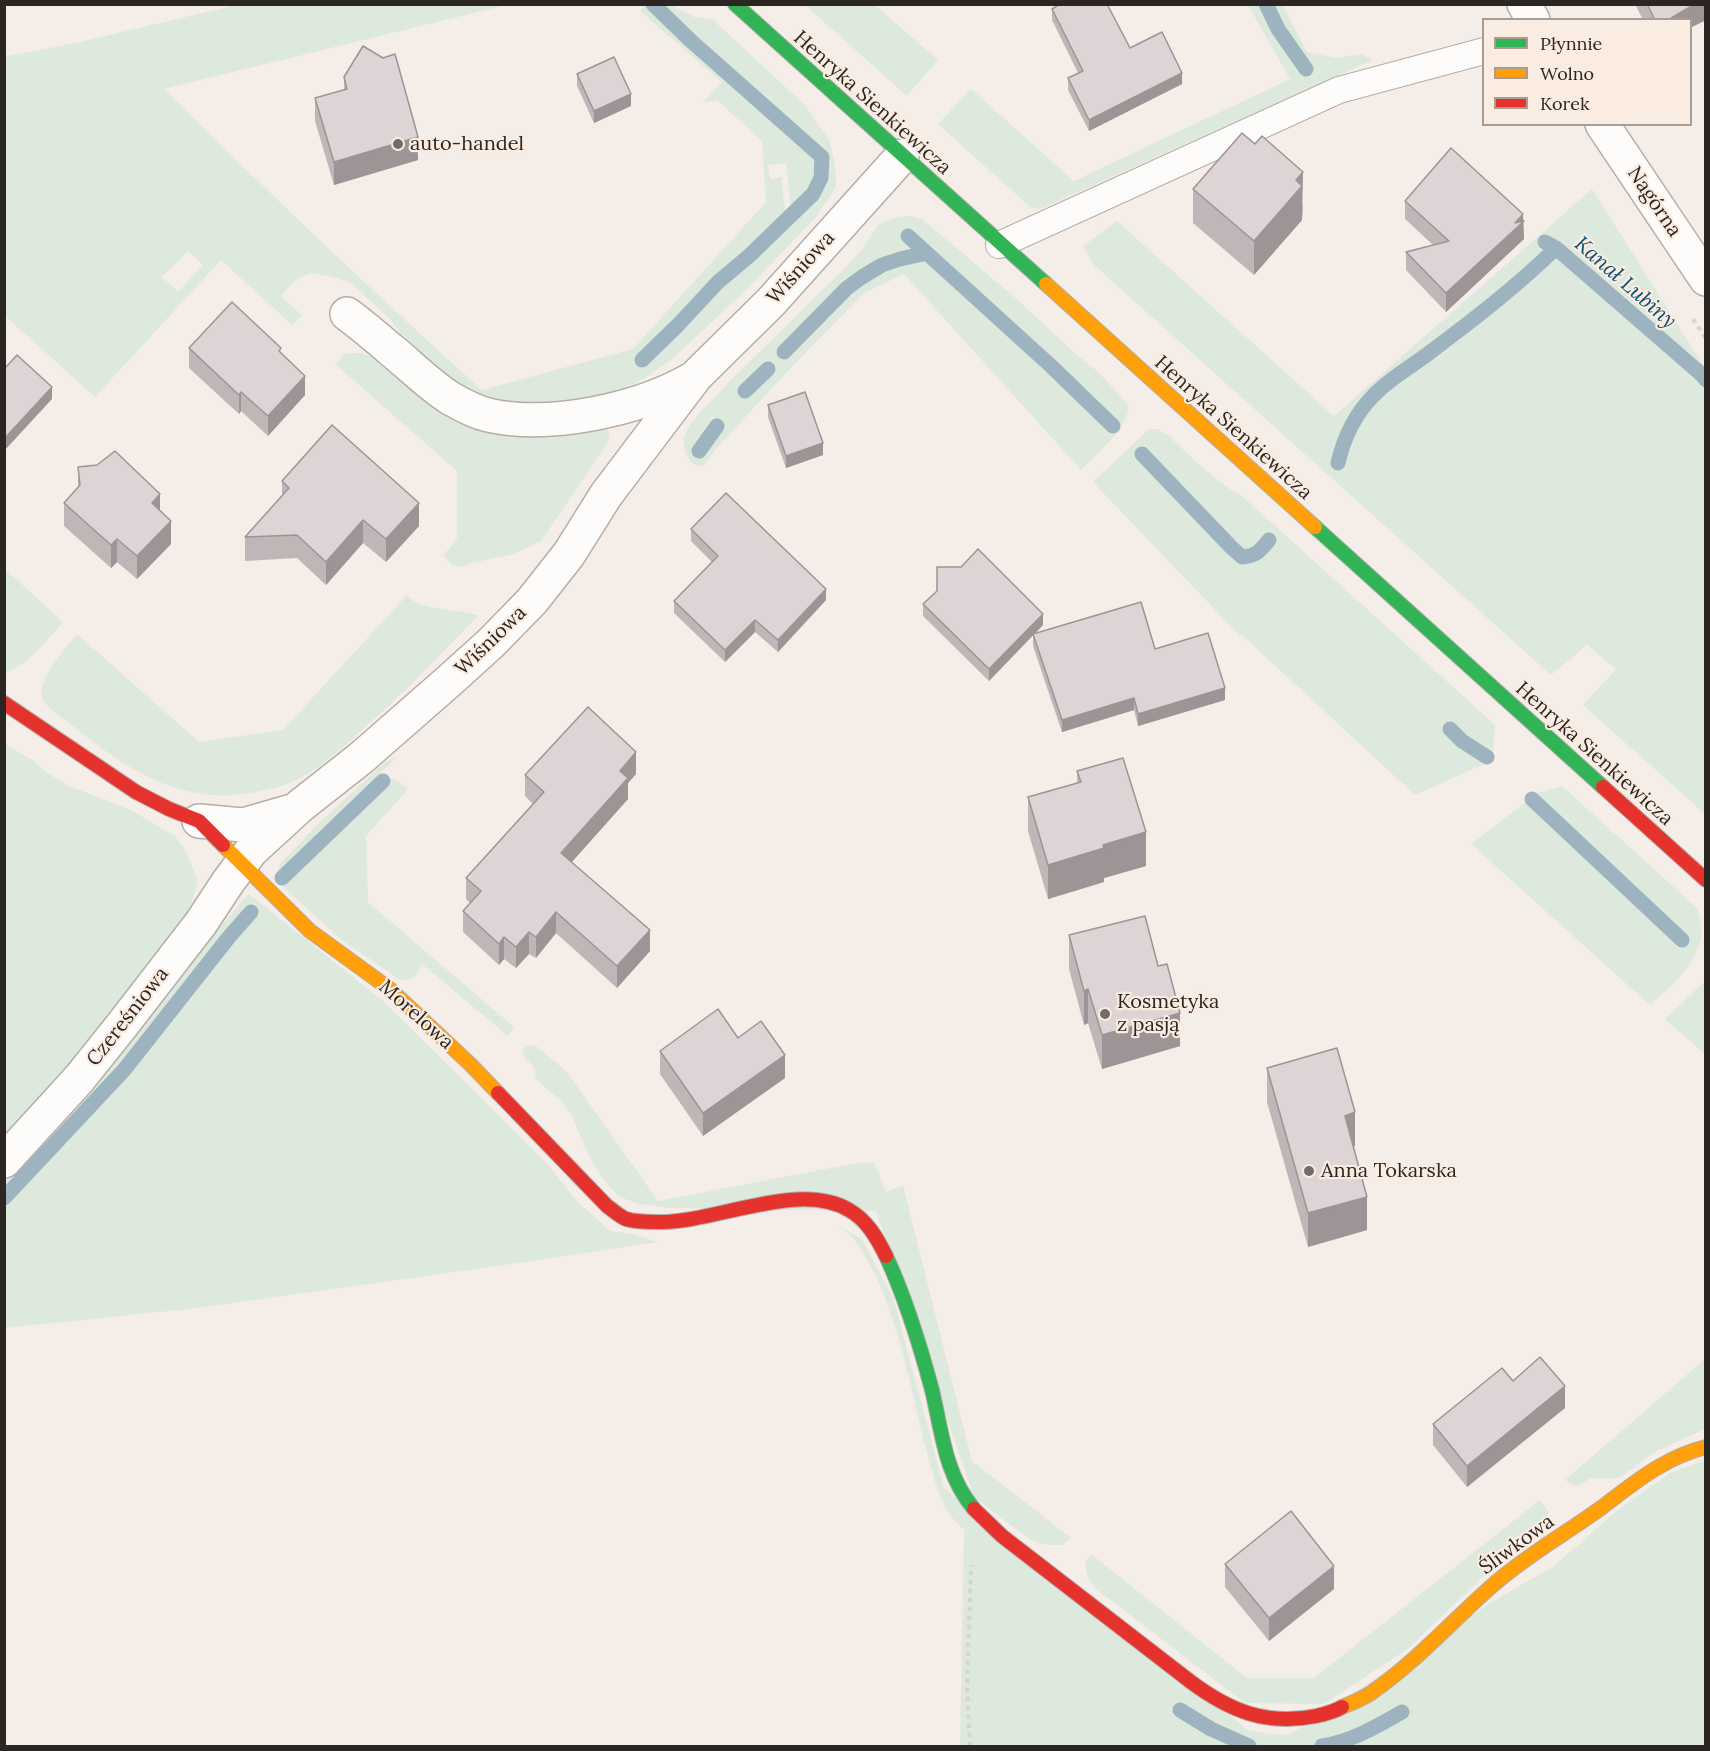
<!DOCTYPE html>
<meta charset="utf-8">
<style>
body{margin:0}
#map{position:relative;width:1710px;height:1751px;overflow:hidden;background:#f5ede7;font-family:Lora,serif}
canvas{display:block}
.frame{position:absolute;inset:0;border:6px solid #2c2622;pointer-events:none}
.legend{position:absolute;left:1482px;top:18px;width:210px;height:108px;box-sizing:border-box;background:#fbece1;border:2px solid #a89d95;margin:0;padding:8px 10px;list-style:none;font-size:18px;color:#2c2622}
.legend li{display:flex;align-items:center;gap:12px;height:30px}
.legend b{width:30px;border:2px solid #a89d95}
</style>
<div id="map">
<canvas width="1710" height="1751"></canvas>
<div class="frame"></div>
<ul class="legend">
<li><b style="height:8px;background:#30b455"></b>Płynnie</li>
<li><b style="height:8px;background:#ff9f0a"></b>Wolno</li>
<li><b style="height:8px;background:#e5322d"></b>Korek</li>
</ul>
</div>
<script>
const g = document.querySelector('canvas').getContext('2d');
g.lineJoin = 'round';
function fill(path, color) {
  g.fillStyle = color;
  g.fill(path, 'evenodd');
}
function stroke(path, color, width, dash) {
  g.strokeStyle = color;
  g.lineWidth = width;
  g.lineCap = dash ? 'butt' : 'round';
  g.setLineDash(dash || []);
  g.stroke(path);
}
function drawText(font, color, halo, rows, align = 'center') {
  g.font = font + ' Lora,serif';
  g.lineWidth = 4.5;
  g.setLineDash([]);
  g.textBaseline = 'middle';
  g.strokeStyle = halo;
  g.fillStyle = color;
  for (const [text, x, y, turn = 0] of rows) {
    g.save();
    g.translate(x, y);
    g.rotate((+turn || 0) * Math.PI / 180);
    g.textAlign = isNaN(turn) ? turn : align;
    if (halo) g.strokeText(text, 0, 0);
    g.fillText(text, 0, 0);
    g.restore();
  }
}
const green = new Path2D(`
 M 236,5 L 506,5 L 164,89 C 268,192 373,292 482,390 L 633,349 L 766,202 L 762,141 L 717,100 L 703,102 L 722,82 L 640,11 L 645,5 L 672,5 L 694,17 L 713,20 L 805,105 L 829,140 L 835,165 L 836,187 L 815,218 L 745,291 L 672,359 L 645,378 L 617,393 L 593,401 L 526,407 L 476,398 L 421,359 L 389,318 L 351,283 L 333,277 L 312,273 L 300,277 L 289,286 L 281,297 L 302,315 L 292,325 L 221,260 L 95,397 L 5,316 L 4,57 L 80,42 ZM 786,163 L 791,209 L 785,210 L 781,177 L 770,179 L 768,165 ZM 188,251 L 203,265 L 178,292 L 162,277 Z
 M 805,5 L 875,5 L 938,60 L 907,96 Z
 M 1248,5 L 1283,5 L 1307,52 L 1336,58 L 1361,54 L 1373,60 L 1040,209 L 1030,207 L 938,124 L 971,89 L 1074,181 L 1290,79 Z
 M 1592,189 L 1705,368 L 1705,814 L 1583,705 L 1616,669 L 1587,645 L 1551,675 L 1094,265 L 1083,246 L 1117,221 L 1334,416 Z
 M 910,216 L 922,219 L 1011,294 L 1077,355 L 1097,371 L 1128,404 C 1131,425 1096,455 1081,470 L 904,274 L 864,293 L 785,374 L 717,448 L 703,466 C 686,466 680,446 686,432 C 694,415 716,397 728,383 C 768,343 809,304 849,264 L 863,248 L 878,225 L 897,217 Z
 M 351,353 L 361,353 L 375,358 L 429,398 L 606,426 L 610,436 L 607,444 L 541,541 L 514,554 L 472,563 L 462,567 L 452,565 L 443,555 L 457,540 L 457,471 L 335,364 L 345,354 Z
 M 1149,429 L 1158,429 L 1169,436 L 1199,465 L 1231,490 L 1242,496 L 1495,725 L 1493,752 L 1482,765 L 1415,795 L 1242,635 L 1240,636 L 1093,482 Z
 M 5,569 L 63,622 C 46,641 29,664 5,673 Z
 M 407,595 C 419,611 459,608 478,616 C 441,654 404,693 364,728 C 341,749 317,772 287,784 C 277,788 266,790 256,792 C 183,807 129,771 74,727 C 66,720 43,707 42,696 C 39,677 66,648 77,634 L 199,742 L 283,730 Z
 M 5,744 L 31,759 L 47,773 L 69,786 L 129,809 L 175,836 L 184,848 L 191,863 L 198,881 L 195,893 L 187,914 L 164,946 L 67,1070 L 5,1140 Z
 M 398,756 L 376,777 L 396,780 L 408,789 L 366,836 L 368,902 L 514,1027 L 508,1036 L 422,964 L 416,975 L 408,980 L 399,979 L 342,940 L 283,887 C 280,879 276,872 280,864 L 315,827 L 385,762 Z
 M 1562,786 L 1697,908 C 1699,915 1702,925 1702,932 C 1699,962 1671,987 1650,1005 L 1471,844 L 1537,793 Z
 M 249,894 L 383,1001 L 441,1058 L 549,1166 L 577,1201 L 610,1231 L 632,1234 L 659,1242 L 525,1262 L 198,1308 L 5,1328 L 5,1181 L 22,1164 L 243,900 Z
 M 1705,981 L 1705,1054 L 1665,1019 Z
 M 535,1045 L 567,1072 L 658,1201 L 857,1163 L 874,1162 L 886,1192 L 903,1185 L 972,1461 L 1071,1538 L 1062,1545 L 1047,1545 L 1030,1540 L 974,1497 L 876,1211 L 671,1208 L 638,1204 L 618,1196 L 603,1179 L 588,1154 L 571,1114 L 562,1102 L 536,1079 L 534,1067 L 525,1058 L 522,1052 L 525,1047 Z
 M 835,1224 L 861,1238 L 893,1297 L 944,1488 L 1248,1730 L 1268,1734 L 1289,1735 L 1492,1602 L 1552,1567 L 1581,1543 L 1611,1515 L 1670,1473 L 1705,1460 L 1705,1746 L 960,1746 L 964,1530 C 939,1509 935,1479 926,1449 C 910,1386 893,1284 850,1235 C 846,1230 840,1227 835,1224 Z
 M 1705,1359 L 1705,1429 L 1657,1451 L 1619,1478 L 1591,1478 L 1576,1487 L 1565,1480 Z
 M 1540,1500 L 1549,1512 L 1546,1518 L 1533,1528 L 1409,1648 L 1324,1704 L 1245,1703 L 1096,1589 L 1088,1578 L 1085,1564 L 1091,1554 L 1247,1678 L 1314,1678 Z`);
const stream = new Path2D(`
 M 1266,4 L 1278,29 L 1306,69
 M 908,236 L 1051,366 L 1113,426
 M 1545,242 L 1556,248 L 1701,374 L 1706,380
 M 784,352 L 847,288 L 862,277 L 882,265 L 900,259 L 927,253
 M 642,360 L 678,325 L 718,282 L 749,256 L 813,194 L 821,178 L 822,157 L 690,40 L 653,4
 M 745,391 L 768,369
 M 699,451 L 717,426
 M 1142,454 L 1231,547 L 1242,557 C 1256,556 1260,551 1269,540
 M 1338,463 C 1344,437 1355,414 1374,395 C 1390,378 1411,367 1429,353 C 1473,320 1516,287 1556,248
 M 1450,729 L 1462,741 L 1487,757
 M 1532,799 L 1682,940
 M 282,878 L 383,781
 M 4,1198 L 124,1070 L 229,937 L 251,912
 M 1180,1710 L 1211,1729 L 1249,1746
 M 1322,1746 C 1352,1741 1376,1727 1402,1712`);
const path = new Path2D(`
 M 1693,319 L 1706,339
 M 970,1746 L 967,1686 L 971,1565`);
const lane = new Path2D(`
 M 999,245 L 1339,90 L 1484,51`);
const street = new Path2D(`
 M 1524,4 L 1533,20
 M 1602,124 L 1706,279
 M 347,314 C 362,325 376,337 390,349 C 410,365 428,384 450,398 C 462,405 475,412 488,415 C 549,429 638,410 692,379
 M 199,821 L 243,825 L 288,812
 M 4,1161 L 79,1079 L 123,1024 L 201,923 L 228,882 L 251,851 L 300,806 L 361,758 L 449,681 L 491,643 L 532,601 L 569,554 L 606,495 L 696,376 L 771,302 L 902,156`);
const fast = new Path2D(`
 M 735,4 L 1046,284
 M 1315,527 L 1603,787
 M 886,1256 C 906,1299 920,1345 932,1390 C 942,1432 945,1475 974,1509`);
const slow = new Path2D(`
 M 1046,284 L 1315,527
 M 223,845 L 310,931 L 391,990 L 471,1065 L 498,1093
 M 1342,1707 C 1352,1703 1362,1699 1371,1693 C 1416,1662 1452,1621 1493,1585 C 1527,1555 1565,1534 1601,1508 C 1634,1483 1665,1457 1706,1447`);
const jam = new Path2D(`
 M 4,703 L 136,792 L 169,809 L 199,821 L 223,845
 M 1603,787 L 1706,880
 M 498,1093 L 607,1206 C 613,1210 619,1216 626,1219 C 636,1222 648,1222 658,1222 C 716,1223 798,1180 849,1210 C 867,1220 877,1238 886,1256
 M 974,1509 L 1002,1536 L 1191,1682 C 1230,1711 1267,1726 1316,1716 C 1325,1714 1334,1712 1342,1707`);
const wall = new Path2D(`
 M 1635,4 L 1706,4 L 1706,20 L 1690,28 L 1690,20 L 1643,20 Z
 M 1052,9 L 1130,48 L 1182,84 L 1089,131 L 1068,90 L 1068,78 L 1078,73 L 1052,20 Z
 M 577,74 L 631,106 L 594,123 L 577,86 Z
 M 344,77 L 418,160 L 334,185 L 315,121 L 315,98 L 344,90 Z
 M 1193,189 L 1303,205 L 1302,220 L 1254,275 L 1193,223 Z
 M 1405,201 L 1523,221 L 1524,239 L 1446,312 L 1406,270 L 1406,252 L 1433,245 L 1405,219 Z
 M 189,348 L 281,353 L 305,395 L 268,436 L 241,411 L 239,414 L 189,368 Z
 M 768,405 L 823,455 L 786,468 L 768,417 Z
 M 78,467 L 160,510 L 171,544 L 137,579 L 117,562 L 111,568 L 64,526 L 64,503 L 78,487 Z
 M 282,481 L 419,526 L 386,562 L 363,543 L 326,585 L 297,558 L 245,561 L 245,537 L 282,496 Z
 M 691,529 L 826,600 L 778,652 L 755,632 L 725,662 L 674,613 L 674,601 L 712,562 L 691,541 Z
 M 937,591 L 1043,625 L 1036,633 L 1155,649 L 1225,700 L 1138,726 L 1134,710 L 1062,732 L 1033,646 L 1033,635 L 989,681 L 923,616 L 923,604 Z
 M 1077,771 L 1146,866 L 1104,878 L 1104,882 L 1048,899 L 1028,831 L 1028,797 L 1077,783 Z
 M 636,774 L 628,783 L 628,799 L 572,862 L 650,951 L 617,988 L 556,933 L 536,958 L 529,954 L 516,968 L 504,959 L 499,965 L 463,932 L 463,911 L 470,903 L 466,899 L 466,878 L 533,804 L 525,796 L 525,775 Z
 M 1069,935 L 1158,966 L 1180,1046 L 1102,1069 L 1088,1023 L 1084,1025 L 1069,969 Z
 M 738,1038 L 785,1078 L 703,1136 L 660,1074 L 660,1051 Z
 M 1267,1068 L 1355,1146 L 1353,1147 L 1367,1230 L 1308,1247 L 1267,1102 Z
 M 1513,1381 L 1565,1408 L 1467,1487 L 1433,1445 L 1433,1424 Z
 M 1225,1564 L 1334,1589 L 1269,1641 L 1225,1587 Z`);
const shadedWall = new Path2D(`
 M 1695,4 L 1706,4 L 1706,20 L 1690,28 L 1690,20 L 1668,20 Z
 M 1182,73 L 1182,84 L 1089,131 L 1089,120 Z
 M 631,94 L 631,106 L 594,123 L 594,111 Z
 M 418,137 L 418,160 L 334,185 L 334,162 Z
 M 1303,172 L 1302,220 L 1254,275 L 1254,241 L 1296,180 Z
 M 1523,214 L 1524,239 L 1446,312 L 1446,293 Z
 M 305,376 L 305,395 L 268,436 L 268,416 Z
 M 52,387 L 52,399 L 4,451 L 4,439 Z
 M 241,392 L 241,411 L 239,414 L 239,395 Z
 M 823,443 L 823,455 L 786,468 L 786,456 Z
 M 160,494 L 160,518 L 152,503 Z
 M 419,503 L 419,526 L 386,562 L 386,539 Z
 M 363,520 L 363,543 L 326,585 L 326,562 Z
 M 171,521 L 171,544 L 137,579 L 137,556 Z
 M 117,539 L 117,562 L 111,568 L 111,545 Z
 M 826,589 L 826,600 L 778,652 L 778,640 Z
 M 1043,614 L 1043,625 L 989,681 L 989,669 Z
 M 755,620 L 755,632 L 725,662 L 725,650 Z
 M 1225,688 L 1225,700 L 1138,726 L 1138,714 Z
 M 1134,698 L 1134,710 L 1062,732 L 1062,720 Z
 M 636,752 L 636,774 L 628,783 L 628,799 L 561,874 L 561,853 L 620,771 Z
 M 1146,832 L 1146,866 L 1104,878 L 1104,882 L 1048,899 L 1048,865 L 1103,845 Z
 M 556,912 L 556,933 L 536,958 L 536,937 Z
 M 650,930 L 650,951 L 617,988 L 617,966 Z
 M 529,932 L 529,954 L 516,968 L 516,947 Z
 M 504,937 L 504,959 L 499,965 L 499,944 Z
 M 1088,989 L 1088,1023 L 1084,1025 L 1084,991 Z
 M 1180,1013 L 1180,1046 L 1102,1069 L 1102,1035 Z
 M 785,1055 L 785,1078 L 703,1136 L 703,1113 Z
 M 1355,1112 L 1355,1146 L 1345,1149 L 1345,1116 Z
 M 1367,1197 L 1367,1230 L 1308,1247 L 1308,1213 Z
 M 1565,1386 L 1565,1408 L 1467,1487 L 1467,1466 Z
 M 1334,1566 L 1334,1589 L 1269,1641 L 1269,1618 Z`);
const building = new Path2D(`
 M 1060,4 L 1107,4 L 1130,48 L 1162,32 L 1182,73 L 1089,120 L 1068,78 L 1083,71 L 1052,9 Z
 M 1647,4 L 1695,4 L 1668,20 L 1655,20 Z
 M 363,46 L 383,58 L 395,54 L 418,137 L 334,162 L 315,98 L 347,89 L 344,77 Z
 M 614,57 L 631,94 L 594,111 L 577,74 Z
 M 1242,133 L 1255,144 L 1262,136 L 1303,172 L 1296,180 L 1302,186 L 1254,241 L 1193,189 Z
 M 1451,148 L 1523,214 L 1515,223 L 1524,221 L 1446,293 L 1406,252 L 1449,241 L 1405,201 Z
 M 232,302 L 281,348 L 279,351 L 305,376 L 268,416 L 241,392 L 239,395 L 189,348 Z
 M 17,355 L 52,387 L 4,439 L 4,366 L 6,367 Z
 M 805,392 L 823,443 L 786,456 L 768,405 Z
 M 332,425 L 419,503 L 386,539 L 363,520 L 326,562 L 297,535 L 245,537 L 289,488 L 282,481 Z
 M 115,451 L 160,494 L 152,503 L 171,521 L 137,556 L 117,539 L 111,545 L 64,503 L 80,485 L 78,467 L 97,465 Z
 M 726,493 L 826,589 L 778,640 L 755,620 L 725,650 L 674,601 L 718,556 L 691,529 Z
 M 978,549 L 1043,614 L 989,669 L 923,604 L 937,591 L 937,567 L 961,567 Z
 M 1141,602 L 1155,649 L 1208,633 L 1225,688 L 1138,714 L 1134,698 L 1062,720 L 1033,634 Z
 M 588,707 L 636,752 L 620,771 L 628,778 L 561,853 L 650,930 L 617,966 L 556,912 L 536,937 L 529,932 L 516,947 L 504,937 L 499,944 L 463,911 L 481,891 L 466,878 L 544,792 L 525,775 Z
 M 1123,758 L 1146,832 L 1103,845 L 1104,848 L 1048,865 L 1028,797 L 1081,782 L 1077,771 Z
 M 1145,916 L 1158,966 L 1167,964 L 1180,1013 L 1102,1035 L 1088,989 L 1084,991 L 1069,935 Z
 M 718,1009 L 738,1038 L 761,1021 L 785,1055 L 703,1113 L 660,1051 Z
 M 1337,1048 L 1355,1112 L 1345,1116 L 1367,1197 L 1308,1213 L 1267,1068 Z
 M 1540,1357 L 1565,1386 L 1467,1466 L 1433,1424 L 1502,1368 L 1513,1381 Z
 M 1291,1511 L 1334,1566 L 1269,1618 L 1225,1564 Z`);
const markers = [
 [398,144,6,"#726c67"],
 [1105,1014,6,"#726c67"],
 [1309,1171,6,"#726c67"]
];
const streetNames = [
 ["Henryka Sienkiewicza",872,103,42],
 ["Nagórna",1654,202,56],
 ["Wiśniowa",801,268,-48],
 ["Henryka Sienkiewicza",1233,428,42],
 ["Wiśniowa",491,641,-44],
 ["Henryka Sienkiewicza",1594,754,42],
 ["Morelowa",416,1015,42],
 ["Czereśniowa",128,1017,-52],
 ["Śliwkowa",1517,1545,-36]
];
const poiNames = [
 ["auto-handel",410,144],
 ["Kosmetyka",1117,1002],
 ["z pasją",1117,1025],
 ["Anna Tokarska",1321,1171]
];
const waterNames = [
 ["Kanał Lubiny",1625,283,41]
];
fill(green, '#dee9dd');
stroke(stream, '#9db4c0', 15);
stroke(lane, '#b4ada8', 28);
stroke(street, '#b4ada8', 36);
stroke(fast, '#b4ada8', 16);
stroke(slow, '#b4ada8', 16);
stroke(jam, '#b4ada8', 16);
stroke(path, '#d6d4d2', 4, [4.5, 4.5]);
stroke(lane, '#fefcfb', 26);
stroke(street, '#fefcfb', 33);
stroke(fast, '#30b455', 14);
stroke(slow, '#ff9f0a', 14);
stroke(jam, '#e5322d', 14);
fill(wall, '#c0b6b7');
fill(shadedWall, '#9c9495');
fill(building, '#dfd4d5');
stroke(building, '#9c9495', 1.5);
for (const [x, y, r, color] of markers) {
  const dot = new Path2D();
  dot.arc(x, y, r, 0, 2 * Math.PI);
  g.fillStyle = color;
  g.fill(dot);
  stroke(dot, '#fbece1', 2);
}
drawText('20px', '#2c2622', '#fbece1', streetNames);
drawText('20px', '#2c2622', '#fbece1', poiNames, 'left');
drawText('italic 21px', '#0b506e', '#fbece1', waterNames);
</script>
